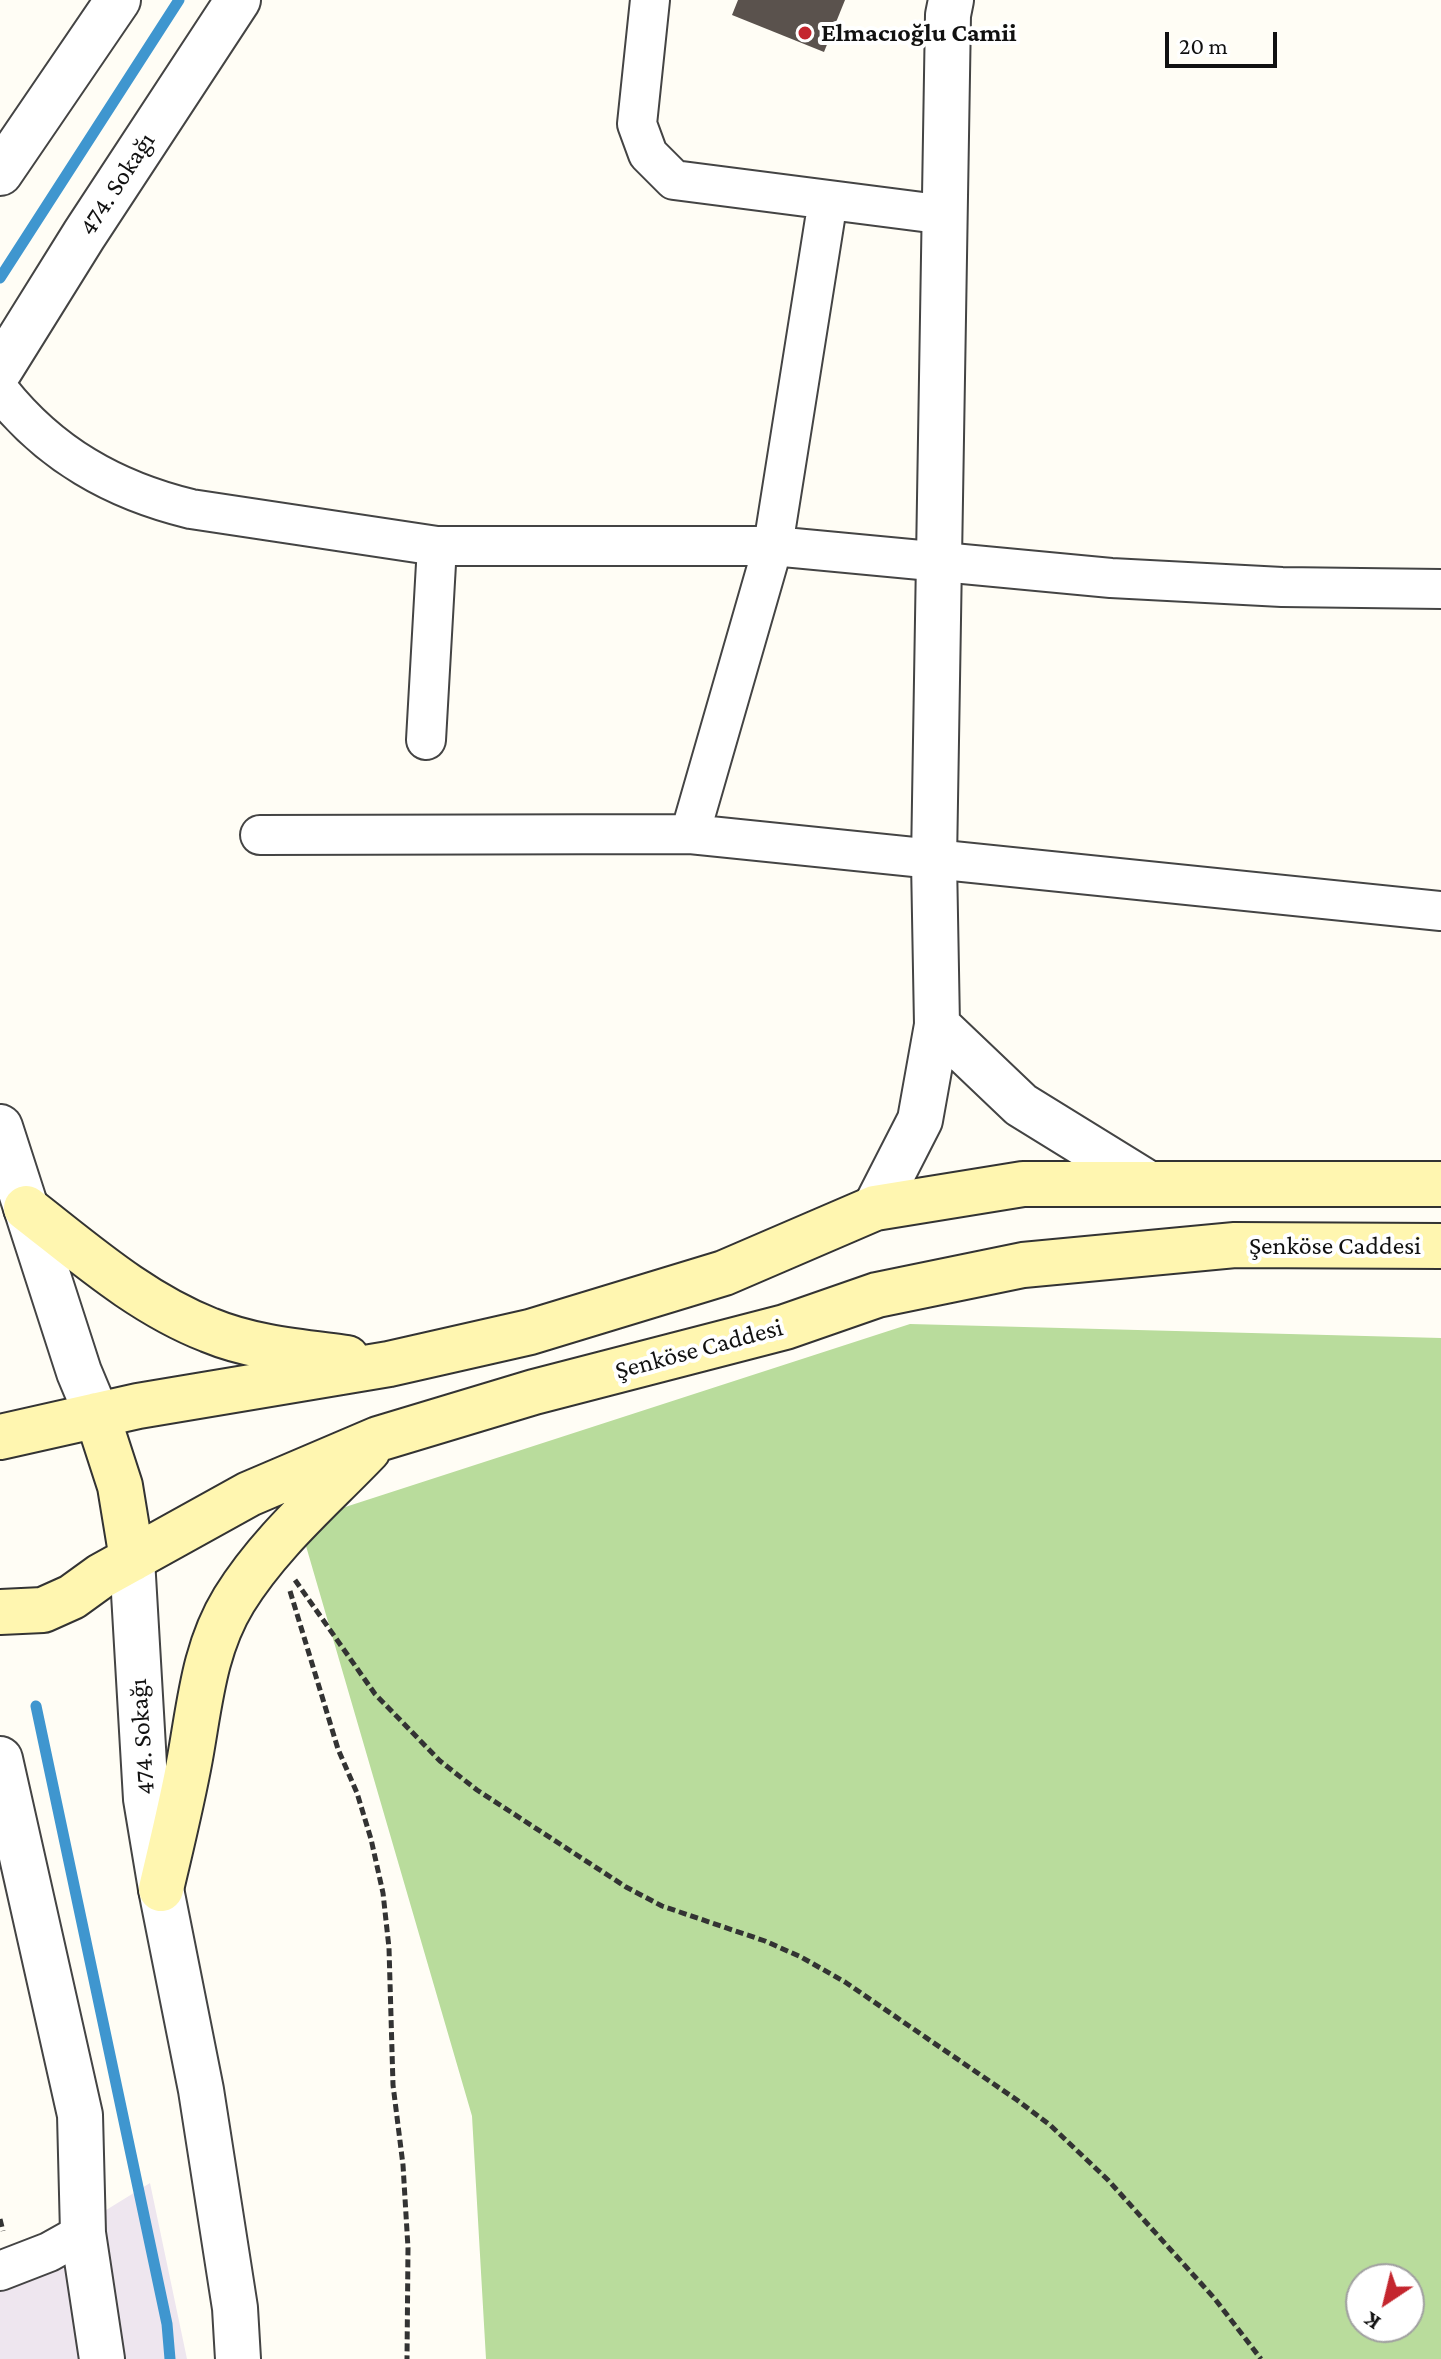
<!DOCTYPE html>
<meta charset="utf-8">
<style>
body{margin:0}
#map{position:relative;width:1441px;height:2359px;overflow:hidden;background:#fffdf5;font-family:"Crimson Pro",serif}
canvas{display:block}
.north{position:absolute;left:1345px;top:2263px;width:80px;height:80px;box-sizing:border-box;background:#fff;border:2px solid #a0a0a0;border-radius:50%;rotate:215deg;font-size:22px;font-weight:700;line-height:32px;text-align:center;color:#111}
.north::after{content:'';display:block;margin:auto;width:28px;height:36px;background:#c4262e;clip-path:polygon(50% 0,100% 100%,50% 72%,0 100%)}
.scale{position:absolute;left:1165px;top:32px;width:112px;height:36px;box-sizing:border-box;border:4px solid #111;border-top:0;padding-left:10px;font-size:24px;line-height:28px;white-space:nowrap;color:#111;-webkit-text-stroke:6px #fff;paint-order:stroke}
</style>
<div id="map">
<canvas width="1441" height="2359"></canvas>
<div class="north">K</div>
<div class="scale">20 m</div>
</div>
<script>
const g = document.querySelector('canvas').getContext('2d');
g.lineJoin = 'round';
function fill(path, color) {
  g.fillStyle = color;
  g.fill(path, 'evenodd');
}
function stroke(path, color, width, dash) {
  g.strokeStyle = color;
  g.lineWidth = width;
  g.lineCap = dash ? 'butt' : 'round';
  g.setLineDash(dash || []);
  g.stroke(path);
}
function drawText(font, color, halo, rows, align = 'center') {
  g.font = font + ' "Crimson Pro",serif';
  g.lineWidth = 8;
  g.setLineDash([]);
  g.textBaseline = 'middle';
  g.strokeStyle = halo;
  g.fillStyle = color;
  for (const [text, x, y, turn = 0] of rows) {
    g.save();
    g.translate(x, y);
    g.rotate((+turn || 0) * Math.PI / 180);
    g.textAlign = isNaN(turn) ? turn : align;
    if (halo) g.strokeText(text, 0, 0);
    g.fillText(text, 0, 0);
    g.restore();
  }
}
const industrial = new Path2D(`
 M 150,2183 L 187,2359 L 0,2359 L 0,2264 L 51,2244 Z`);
const forest = new Path2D(`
 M 910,1324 L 1441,1338 L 1441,2359 L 486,2359 L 472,2116 L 299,1522 ZM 1361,2279 L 1409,2279 L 1409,2327 L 1361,2327 Z`);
const stream = new Path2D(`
 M 0,278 L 179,0
 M 36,1706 L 167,2324 L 170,2359`);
const building = new Path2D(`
 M 738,0 L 845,0 L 824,52 L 732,15 Z`);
const path = new Path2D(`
 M 295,1580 L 375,1694 L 440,1761 L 477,1790 L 626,1887 L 662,1906 L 765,1941 L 801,1957 L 845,1982 L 1017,2100 L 1050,2125 L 1108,2180 L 1215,2299 L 1261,2359
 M 290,1591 L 338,1749 L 357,1793 L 371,1839 L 383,1893 L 389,1948 L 393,2085 L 403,2165 L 408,2248 L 407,2359
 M 0,2219 L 3,2231`);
const minor = new Path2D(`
 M 650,0 L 637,124 L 648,154 L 674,180 L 946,215
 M 0,391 C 50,454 113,490 191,509 L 437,546 L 773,546 L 1111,578 L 1282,587 L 1441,589
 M 426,740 L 437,546
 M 690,834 L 773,546 L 828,200
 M 260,835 L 690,834 L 1441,911
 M 0,2271 L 49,2252 L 83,2233`);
const tertiary = new Path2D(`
 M 0,173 L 118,0
 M 0,370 L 84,235 L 238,0
 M 937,1025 L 1021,1105 L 1149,1184
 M 0,1127 L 79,1372 L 97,1415
 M 875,1208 L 920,1120 L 937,1025 L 934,861 L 948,15 L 951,0
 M 132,1559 L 146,1799 L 161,1889 L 201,2090 L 235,2308 L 238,2359
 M 0,1759 L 80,2115 L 83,2233 L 102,2359`);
const secondary = new Path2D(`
 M 26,1208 C 84,1253 140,1303 209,1330 C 252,1348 302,1352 347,1358
 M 97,1415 L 120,1486 L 132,1559
 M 0,1437 L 138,1406 L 389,1364 L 530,1332 L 724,1273 L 875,1208 L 1023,1184 L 1441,1184
 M 0,1612 L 43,1610 L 72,1597 L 101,1576 L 249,1494 L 378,1439 L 534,1392 L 785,1327 L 877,1295 L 1023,1265 L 1235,1245 L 1441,1246
 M 161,1889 C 171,1846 182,1802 190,1758 C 200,1703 204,1649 234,1600 C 270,1542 321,1499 368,1450`);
const markers = [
 [805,33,8,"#c4262e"]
];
const poiNames = [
 ["Elmacıoğlu Camii",821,33]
];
const streetNames = [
 ["474. Sokağı",117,184,-57],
 ["Şenköse Caddesi",1335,1246],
 ["Şenköse Caddesi",699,1349,-15],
 ["474. Sokağı",142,1737,-94]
];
fill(industrial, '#eee6ef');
fill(forest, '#b9dc9c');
stroke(stream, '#3f96cf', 11);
fill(building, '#5a524d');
stroke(minor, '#444', 42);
stroke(tertiary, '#444', 48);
stroke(secondary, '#333', 48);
stroke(path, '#333', 5, [8, 4]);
stroke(minor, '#fff', 38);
stroke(tertiary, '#fff', 44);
stroke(secondary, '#fff6b0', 44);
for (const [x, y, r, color] of markers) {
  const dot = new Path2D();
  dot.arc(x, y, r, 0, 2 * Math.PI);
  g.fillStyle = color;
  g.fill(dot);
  stroke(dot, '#fff', 3);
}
drawText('bold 26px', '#111', '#fff', poiNames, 'left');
drawText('26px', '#111', '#fff', streetNames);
</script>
